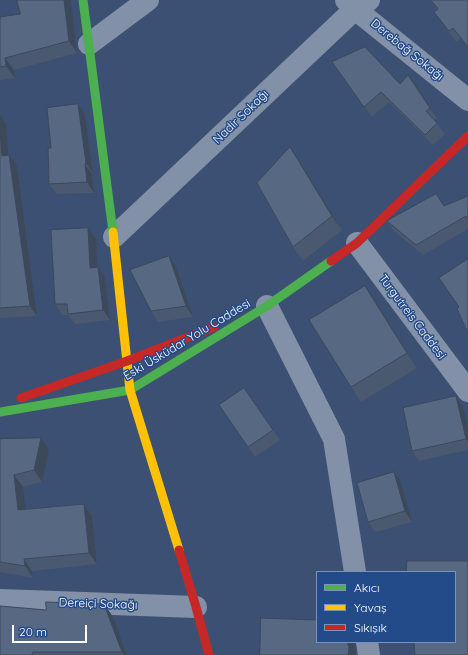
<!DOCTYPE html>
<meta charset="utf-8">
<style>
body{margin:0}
#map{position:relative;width:468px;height:655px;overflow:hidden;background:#3b5072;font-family:Quicksand,sans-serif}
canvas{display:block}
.legend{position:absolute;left:316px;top:571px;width:140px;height:72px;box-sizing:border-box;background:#244b89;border:1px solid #7c93b8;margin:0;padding:5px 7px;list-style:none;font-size:12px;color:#fff}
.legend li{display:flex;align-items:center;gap:8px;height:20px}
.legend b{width:20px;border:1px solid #7c93b8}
.scale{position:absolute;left:12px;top:625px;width:75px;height:18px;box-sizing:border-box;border:2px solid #fff;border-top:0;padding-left:5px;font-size:12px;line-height:14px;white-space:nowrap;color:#fff;-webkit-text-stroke:3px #244b89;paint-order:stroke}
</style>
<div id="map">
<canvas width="468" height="655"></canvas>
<ul class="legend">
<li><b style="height:5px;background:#4caf50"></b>Akıcı</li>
<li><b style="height:5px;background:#ffc107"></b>Yavaş</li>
<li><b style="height:5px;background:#c62828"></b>Sıkışık</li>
</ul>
<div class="scale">20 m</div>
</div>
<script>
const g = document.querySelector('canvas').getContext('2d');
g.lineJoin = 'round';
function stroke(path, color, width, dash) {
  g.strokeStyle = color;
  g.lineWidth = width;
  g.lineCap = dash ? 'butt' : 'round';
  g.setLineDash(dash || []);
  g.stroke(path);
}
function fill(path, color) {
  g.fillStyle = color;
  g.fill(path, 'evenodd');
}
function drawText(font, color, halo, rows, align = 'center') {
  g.font = font + ' Quicksand,sans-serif';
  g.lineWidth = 3;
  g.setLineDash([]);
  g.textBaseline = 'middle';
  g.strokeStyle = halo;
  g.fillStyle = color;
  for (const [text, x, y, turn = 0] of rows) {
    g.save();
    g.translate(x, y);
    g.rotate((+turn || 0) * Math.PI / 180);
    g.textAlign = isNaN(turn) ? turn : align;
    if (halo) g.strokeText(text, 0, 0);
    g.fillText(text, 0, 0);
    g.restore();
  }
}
const street = new Path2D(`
 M 346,0 L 355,9 L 468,100
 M 89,44 L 148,0
 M 114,237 L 355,9 L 369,0
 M 357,243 L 468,391
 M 267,306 L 334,439 L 355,572
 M 0,600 L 196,607
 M 367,642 L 369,655`);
const fast = new Path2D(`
 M 83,0 L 113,232
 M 0,412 L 130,390 L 267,306 L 331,261`);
const slow = new Path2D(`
 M 113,232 L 130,390 L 179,550`);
const jam = new Path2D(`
 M 331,261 L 357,243 L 468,136
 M 21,398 L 127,361 L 214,327
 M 179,550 L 196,607 L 209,655`);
const wall = new Path2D(`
 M 17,0 L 71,0 L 77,53 L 14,70 L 15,78 L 0,80 L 0,17 L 20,14 Z
 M 430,0 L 468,0 L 468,48 L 461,38 L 456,42 L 434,12 L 437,9 Z
 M 332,62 L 400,84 L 416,85 L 437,118 L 434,120 L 445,134 L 433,145 L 389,102 L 372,117 Z
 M 0,115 L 6,124 L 8,155 L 17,166 L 37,316 L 0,318 Z
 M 85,115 L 93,174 L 92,174 L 94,193 L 57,194 L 49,184 L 51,148 Z
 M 290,147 L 300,162 L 342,230 L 303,261 L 293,247 Z
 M 468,196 L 468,229 L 423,255 L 394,231 L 387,221 L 445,206 Z
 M 88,228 L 96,239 L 97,267 L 105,277 L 110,320 L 75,324 L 68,315 L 62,315 L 55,304 Z
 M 169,256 L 176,266 L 193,317 L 158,322 L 151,311 Z
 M 375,300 L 417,368 L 361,402 L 351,387 Z
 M 244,388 L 280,440 L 255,457 L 219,405 Z
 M 456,396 L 463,406 L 468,427 L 468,450 L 419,461 L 412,451 Z
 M 0,439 L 49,450 L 42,482 L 23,487 L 25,509 L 84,504 L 92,516 L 97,564 L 32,571 L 33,578 L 0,572 Z
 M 401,482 L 412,522 L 375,532 L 368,522 Z
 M 104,604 L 113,617 L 127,655 L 0,655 L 46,610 Z`);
const shadedWall = new Path2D(`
 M 64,0 L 71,0 L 77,53 L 69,41 Z
 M 5,58 L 14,70 L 15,78 L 6,66 Z
 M 408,75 L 416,85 L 437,118 L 430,108 Z
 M 78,104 L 85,115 L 93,174 L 86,163 Z
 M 0,115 L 6,124 L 9,166 L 2,156 L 0,129 Z
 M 290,147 L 300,162 L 342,230 L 332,216 Z
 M 9,155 L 17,166 L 37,316 L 30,306 Z
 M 85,164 L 92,174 L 94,193 L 87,182 Z
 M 88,228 L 96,239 L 98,278 L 90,268 Z
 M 169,256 L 176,266 L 193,317 L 186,306 Z
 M 98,267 L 105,277 L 110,320 L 103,310 Z
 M 365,286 L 375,300 L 417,368 L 407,353 Z
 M 456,396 L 463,406 L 468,427 L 468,442 L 466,439 Z
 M 41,438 L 49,450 L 42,482 L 34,470 Z
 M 394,472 L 401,482 L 412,522 L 405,511 Z
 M 14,475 L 23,487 L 27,522 L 18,510 Z
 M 84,504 L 92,516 L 97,564 L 89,553 Z
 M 24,559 L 32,571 L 33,578 L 25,566 Z
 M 104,604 L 113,617 L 127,655 L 124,655 L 122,652 Z
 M 347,642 L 355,642 L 356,655 L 348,655 Z`);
const building = new Path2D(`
 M 17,0 L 64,0 L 69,41 L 5,58 L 6,66 L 0,67 L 0,17 L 20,14 Z
 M 431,0 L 468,0 L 468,47 L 453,28 L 449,31 L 434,12 L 438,9 Z
 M 365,47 L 400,84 L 408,75 L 430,108 L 426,111 L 437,123 L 425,135 L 381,92 L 364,107 L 332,62 Z
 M 78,104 L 86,163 L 85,164 L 87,182 L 49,184 L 48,148 L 51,148 L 47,108 Z
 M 0,129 L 2,156 L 9,155 L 30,306 L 0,308 Z
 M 290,147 L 332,216 L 293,247 L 257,183 Z
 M 436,194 L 444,206 L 468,196 L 468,219 L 466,216 L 416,245 L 387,221 Z
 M 88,228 L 90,268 L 98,267 L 103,310 L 68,314 L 67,304 L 55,304 L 51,230 Z
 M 169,256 L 186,306 L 151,311 L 130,270 Z
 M 468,259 L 468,333 L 457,309 L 459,307 L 439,278 Z
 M 365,286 L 407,353 L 351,387 L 309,320 Z
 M 244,388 L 273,430 L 248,447 L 219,405 Z
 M 456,396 L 466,439 L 412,451 L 403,408 Z
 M 41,438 L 34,470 L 14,475 L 18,510 L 84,504 L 89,553 L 24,559 L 25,566 L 0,562 L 0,439 Z
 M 394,472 L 405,511 L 368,522 L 357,483 Z
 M 407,561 L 468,561 L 468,655 L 415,655 L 414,642 L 455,642 L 455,572 L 407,572 Z
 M 46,602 L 104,604 L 122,652 L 33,652 L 32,655 L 0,655 L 0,606 L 46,610 Z
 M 261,618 L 317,620 L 317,642 L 347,642 L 349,647 L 348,655 L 260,655 Z`);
const streetNames = [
 ["Derebağ Sokağı",407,50,39],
 ["Nadir Sokağı",241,117,-44],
 ["Turgutreis Caddesi",412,317,53],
 ["Eski Üsküdar Yolu Caddesi",187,340,-31],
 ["Dereiçi Sokağı",98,604,2]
];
stroke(street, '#8291a7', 22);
stroke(fast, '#4caf50', 9);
stroke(slow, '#ffc107', 9);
stroke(jam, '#c62828', 9);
fill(wall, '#4a5970');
fill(shadedWall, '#3c495b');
fill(building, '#566882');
stroke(building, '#3c495b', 1);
drawText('12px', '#fff', '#244b89', streetNames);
</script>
